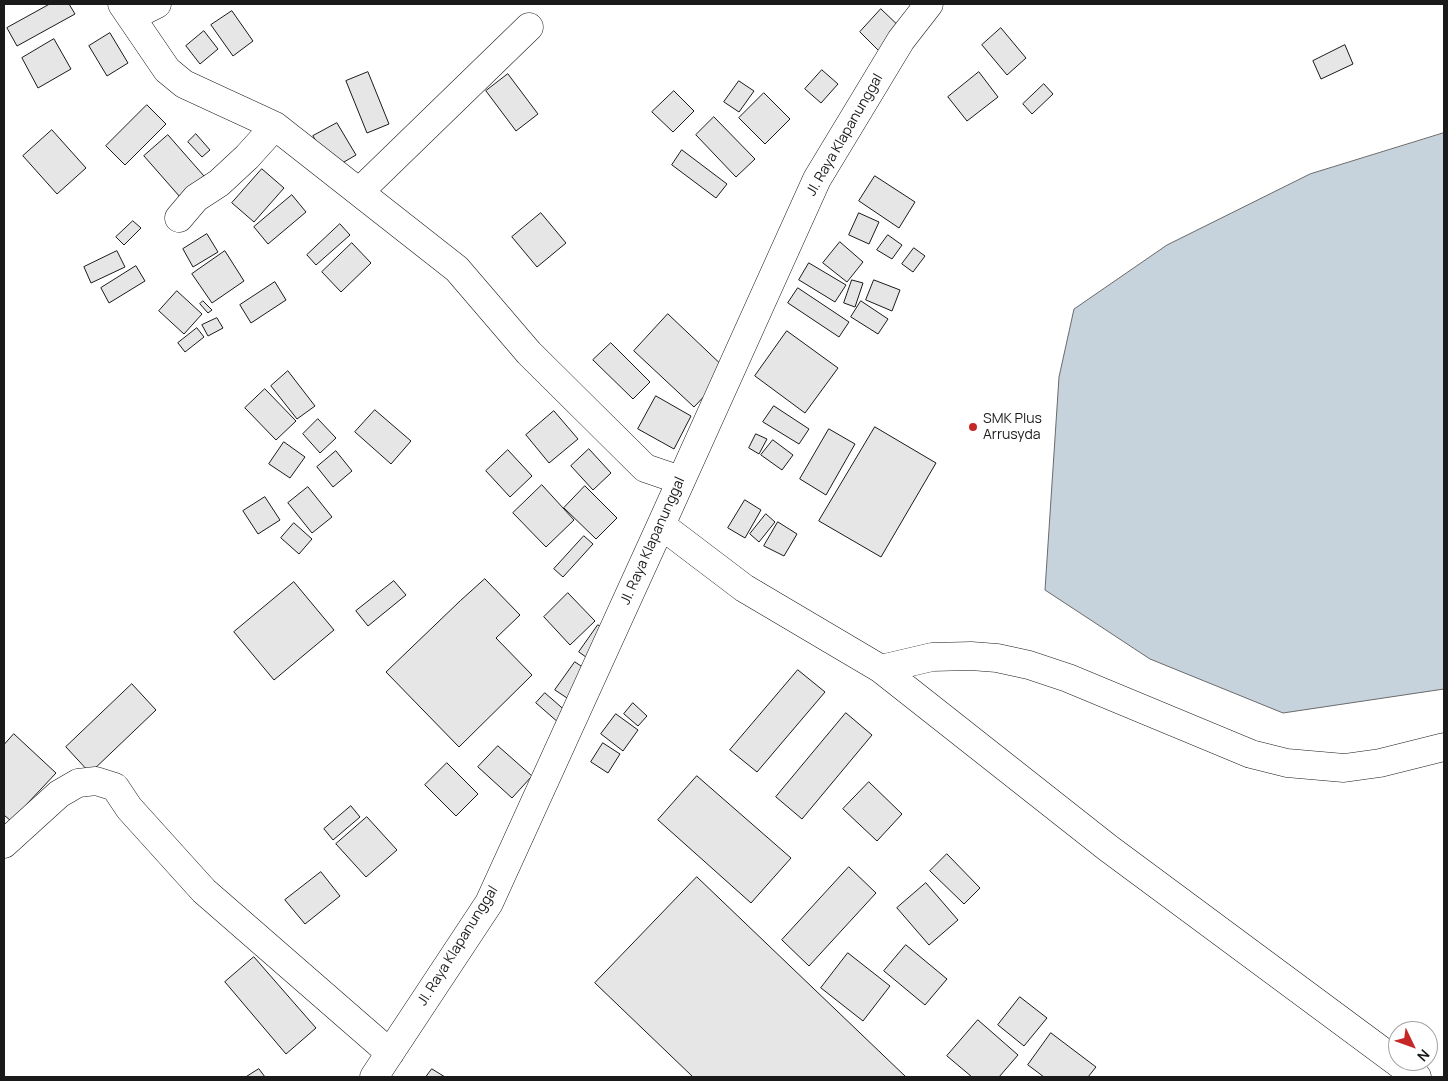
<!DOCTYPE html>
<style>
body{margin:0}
#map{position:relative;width:1448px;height:1081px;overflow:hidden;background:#fff;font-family:Manrope,sans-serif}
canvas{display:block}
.frame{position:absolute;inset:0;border:5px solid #1a1a1a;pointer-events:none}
.north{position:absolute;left:1388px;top:1021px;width:50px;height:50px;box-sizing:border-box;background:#fff;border:1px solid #a3a3a3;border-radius:50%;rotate:132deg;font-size:14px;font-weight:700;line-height:20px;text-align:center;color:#1a1a1a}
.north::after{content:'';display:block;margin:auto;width:18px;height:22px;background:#c62828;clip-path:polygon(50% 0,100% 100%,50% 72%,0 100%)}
</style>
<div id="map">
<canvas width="1448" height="1081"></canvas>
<div class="frame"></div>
<div class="north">N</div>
</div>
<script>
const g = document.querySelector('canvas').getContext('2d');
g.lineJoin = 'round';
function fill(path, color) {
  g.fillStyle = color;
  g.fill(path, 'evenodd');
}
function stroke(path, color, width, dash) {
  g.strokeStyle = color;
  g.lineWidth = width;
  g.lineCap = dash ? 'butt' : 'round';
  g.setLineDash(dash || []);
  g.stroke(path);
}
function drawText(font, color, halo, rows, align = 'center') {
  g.font = font + ' Manrope,sans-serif';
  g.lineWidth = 4;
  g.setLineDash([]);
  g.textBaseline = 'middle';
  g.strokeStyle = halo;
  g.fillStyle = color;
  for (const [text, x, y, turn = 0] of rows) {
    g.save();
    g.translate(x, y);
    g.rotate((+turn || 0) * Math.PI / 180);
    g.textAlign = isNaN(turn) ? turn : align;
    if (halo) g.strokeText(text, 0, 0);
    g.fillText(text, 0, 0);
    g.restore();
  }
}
const water = new Path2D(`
 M 1444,133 L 1444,689 L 1283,713 L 1150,659 L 1045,590 L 1059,377 L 1074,309 L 1167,245 L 1310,174 Z`);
const building = new Path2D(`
 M 50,4 L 69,4 L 75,14 L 17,46 L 7,28 Z
 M 881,9 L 903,30 L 881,53 L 860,32 Z
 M 232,11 L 253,41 L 233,56 L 211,25 Z
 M 1001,28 L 1026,58 L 1007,75 L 982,45 Z
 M 204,31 L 218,49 L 200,64 L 186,46 Z
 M 110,33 L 128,63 L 107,76 L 89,46 Z
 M 54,39 L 71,69 L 38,88 L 22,58 Z
 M 1345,45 L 1353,64 L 1321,79 L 1313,61 Z
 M 822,70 L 838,84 L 821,103 L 805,89 Z
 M 368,72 L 389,124 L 367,133 L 346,81 Z
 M 979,72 L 998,97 L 967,121 L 948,97 Z
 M 508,74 L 538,114 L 516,131 L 486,91 Z
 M 739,81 L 754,91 L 739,112 L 724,102 Z
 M 1044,84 L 1053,94 L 1032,114 L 1023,104 Z
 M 674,91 L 694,111 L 673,132 L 652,112 Z
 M 764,93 L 790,119 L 765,144 L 739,118 Z
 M 147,105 L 166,124 L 125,165 L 106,146 Z
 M 714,117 L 755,159 L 736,177 L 696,135 Z
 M 337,123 L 356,155 L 332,169 L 313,136 Z
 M 52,130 L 86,168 L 57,194 L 23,156 Z
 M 196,134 L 210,150 L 202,157 L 188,142 Z
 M 168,135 L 204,176 L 180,197 L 144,156 Z
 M 682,150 L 727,184 L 716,198 L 672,165 Z
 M 262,169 L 284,188 L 254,222 L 232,203 Z
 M 875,176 L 915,202 L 899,228 L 859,201 Z
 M 292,195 L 306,212 L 268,244 L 254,227 Z
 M 541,213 L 566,243 L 537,267 L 512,237 Z
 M 859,213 L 879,222 L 869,244 L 849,235 Z
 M 133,221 L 141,228 L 124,245 L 116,237 Z
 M 340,224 L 350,235 L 316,265 L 307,255 Z
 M 207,234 L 218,252 L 193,267 L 183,249 Z
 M 888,235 L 902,245 L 892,259 L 877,250 Z
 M 840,242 L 863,262 L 847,282 L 823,263 Z
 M 352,243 L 371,263 L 341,292 L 322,272 Z
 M 914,248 L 925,256 L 913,272 L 902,264 Z
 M 117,251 L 125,267 L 91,283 L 84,267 Z
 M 225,251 L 244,281 L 212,303 L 192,274 Z
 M 809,263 L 846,285 L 835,302 L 799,280 Z
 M 136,266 L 145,281 L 109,303 L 101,288 Z
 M 852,280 L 863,283 L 855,307 L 844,303 Z
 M 874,280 L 900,290 L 892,311 L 866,300 Z
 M 275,282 L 286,300 L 251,323 L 240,305 Z
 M 798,288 L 849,322 L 839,337 L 788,303 Z
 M 177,291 L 202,314 L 184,334 L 159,311 Z
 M 203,301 L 212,310 L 208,313 L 200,304 Z
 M 861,301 L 888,319 L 878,334 L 851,317 Z
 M 668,314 L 728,371 L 694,407 L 634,351 Z
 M 217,318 L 223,328 L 208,336 L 202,325 Z
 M 197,328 L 204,337 L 185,352 L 178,343 Z
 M 787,331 L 838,368 L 805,413 L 755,376 Z
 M 611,343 L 650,382 L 633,399 L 593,360 Z
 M 288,371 L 315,406 L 297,419 L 271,386 Z
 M 265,389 L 296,421 L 276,440 L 245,408 Z
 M 656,396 L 691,416 L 674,449 L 638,429 Z
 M 774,406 L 809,429 L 799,444 L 763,422 Z
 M 375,410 L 411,441 L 391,464 L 355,432 Z
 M 554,411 L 578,439 L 549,463 L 526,435 Z
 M 318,419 L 336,438 L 320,453 L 303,434 Z
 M 875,427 L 936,463 L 881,557 L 819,521 Z
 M 829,429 L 855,444 L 826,495 L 800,479 Z
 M 756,434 L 767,439 L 759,454 L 749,448 Z
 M 773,440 L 793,455 L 782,470 L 761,455 Z
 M 284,442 L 305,457 L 290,478 L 269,464 Z
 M 589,449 L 611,473 L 593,490 L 571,466 Z
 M 508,450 L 532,476 L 510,497 L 486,471 Z
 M 336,451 L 352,471 L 333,487 L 317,467 Z
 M 542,485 L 574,520 L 546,547 L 513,513 Z
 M 585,486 L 617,518 L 596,539 L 564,508 Z
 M 308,487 L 332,517 L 312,533 L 288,503 Z
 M 265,497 L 280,520 L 258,534 L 243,511 Z
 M 745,500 L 761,510 L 745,538 L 728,528 Z
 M 766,514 L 775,522 L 759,542 L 750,534 Z
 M 778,522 L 797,534 L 784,556 L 764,546 Z
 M 294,523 L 312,539 L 299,554 L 281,538 Z
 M 584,536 L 593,544 L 563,577 L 554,569 Z
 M 485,579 L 520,615 L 496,638 L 532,675 L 459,747 L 386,672 L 460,601 Z
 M 394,581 L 406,595 L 368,626 L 356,611 Z
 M 294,582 L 334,630 L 274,680 L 234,632 Z
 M 568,593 L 595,621 L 570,645 L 544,617 Z
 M 598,625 L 610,633 L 590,660 L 579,652 Z
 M 575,662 L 593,674 L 573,702 L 555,690 Z
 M 798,670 L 825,692 L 757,772 L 730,750 Z
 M 132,684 L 156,710 L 90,773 L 66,747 Z
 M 545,693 L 568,713 L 559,723 L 536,703 Z
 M 633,703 L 647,716 L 638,726 L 624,714 Z
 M 846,713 L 872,735 L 802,819 L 776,797 Z
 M 616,714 L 638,730 L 623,751 L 601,734 Z
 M 14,734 L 56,773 L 11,821 L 4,815 L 4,745 Z
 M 603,743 L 620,754 L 608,773 L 591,762 Z
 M 498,746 L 532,776 L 512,798 L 478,767 Z
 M 447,763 L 478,794 L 456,816 L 425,785 Z
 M 697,776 L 791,858 L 751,903 L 658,820 Z
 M 869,782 L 902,814 L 877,841 L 843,809 Z
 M 351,806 L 360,817 L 333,840 L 324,829 Z
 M 367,817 L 397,850 L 366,877 L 336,844 Z
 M 947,854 L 980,888 L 964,904 L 930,871 Z
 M 849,867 L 876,893 L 809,966 L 782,940 Z
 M 321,872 L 340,896 L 305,924 L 285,900 Z
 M 697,877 L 906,1077 L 693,1077 L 595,983 Z
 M 926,883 L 958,920 L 929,945 L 897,908 Z
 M 906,945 L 947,979 L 925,1005 L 884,971 Z
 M 848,953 L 890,986 L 863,1021 L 821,988 Z
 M 254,957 L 316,1028 L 286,1054 L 225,982 Z
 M 1020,997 L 1047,1018 L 1024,1046 L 998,1025 Z
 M 978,1020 L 1018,1055 L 999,1077 L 972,1077 L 947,1056 Z
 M 1051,1033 L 1096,1067 L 1088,1077 L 1044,1077 L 1028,1065 Z
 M 259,1069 L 265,1077 L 246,1077 Z
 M 432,1069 L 445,1077 L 426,1077 Z`);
const minor = new Path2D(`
 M 122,4 L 167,70 L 184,84 L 275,126 L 457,269 L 529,353 L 645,468 L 680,480
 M 131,17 L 157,4
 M 359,192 L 529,27
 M 179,218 L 196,198 L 219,183 L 247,157 L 275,126
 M 661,525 L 744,588 L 881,669 L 1108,848 L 1417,1077
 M 881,669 L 932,657 L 971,656 L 997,658 L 1029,665 L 1068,678 L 1251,754 L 1287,763 L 1344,768 L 1380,763 L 1444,747
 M 4,844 L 59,794 L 78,783 L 96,781 L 115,787 L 129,808 L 204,891 L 390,1053
 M 374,1077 L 489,903 L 661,525 L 817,179 L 901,40 L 929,4`);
const markers = [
 [973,427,5,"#c62828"]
];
const streetNames = [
 ["Jl. Raya Klapanunggal",845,135,-60],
 ["Jl. Raya Klapanunggal",653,541,-66],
 ["Jl. Raya Klapanunggal",458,946,-58]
];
const poiNames = [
 ["SMK Plus",983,419],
 ["Arrusyda",983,435]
];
fill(water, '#c6d2dc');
stroke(water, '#6a6a6a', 1);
fill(building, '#e6e6e6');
stroke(building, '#1a1a1a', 1);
stroke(minor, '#1a1a1a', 29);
stroke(minor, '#fff', 28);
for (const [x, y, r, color] of markers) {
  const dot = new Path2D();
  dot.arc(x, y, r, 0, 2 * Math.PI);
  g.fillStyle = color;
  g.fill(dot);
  stroke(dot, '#fff', 2);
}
drawText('14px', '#1a1a1a', '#fff', streetNames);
drawText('14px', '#1a1a1a', '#fff', poiNames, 'left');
</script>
